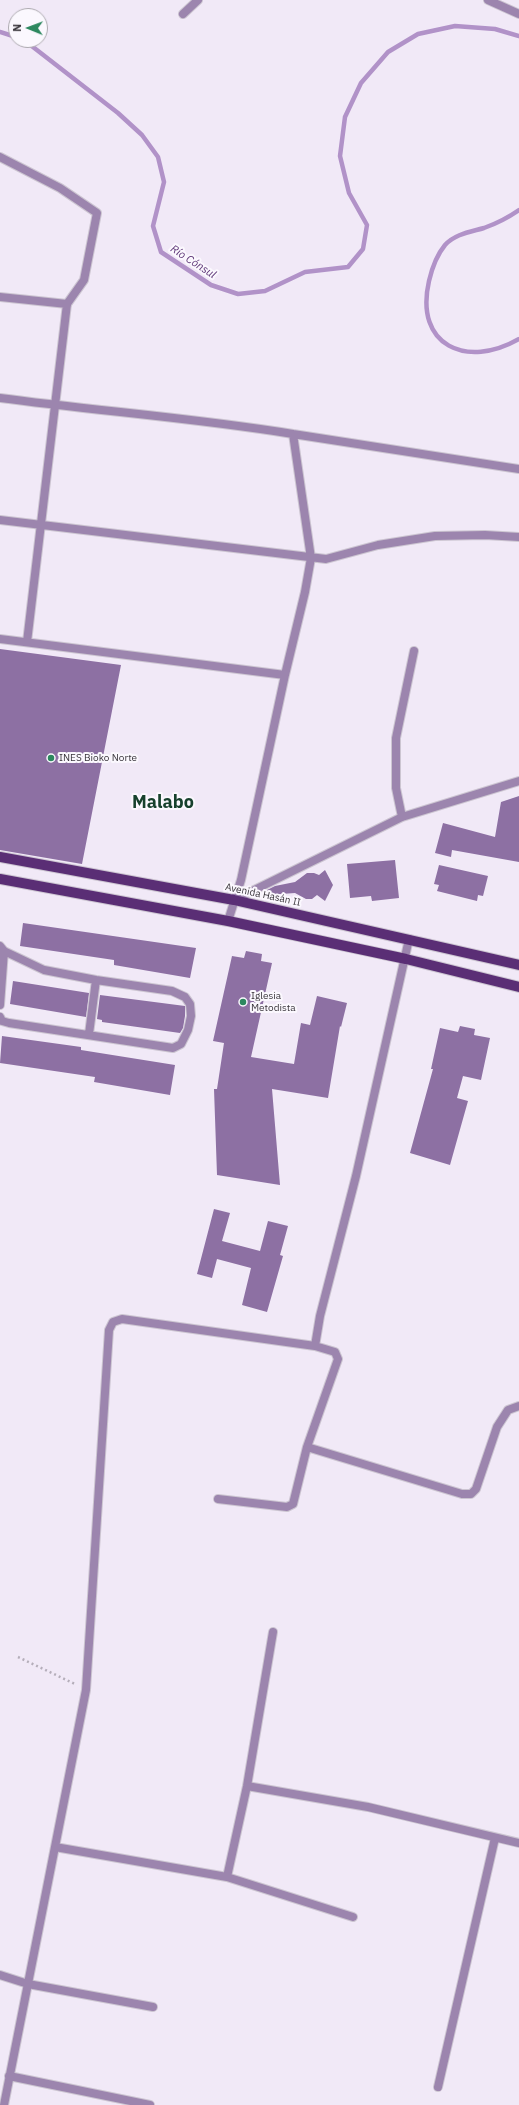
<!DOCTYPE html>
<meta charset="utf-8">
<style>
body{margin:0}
#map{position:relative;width:519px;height:2105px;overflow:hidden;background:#f1e9f7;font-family:"IBM Plex Sans",sans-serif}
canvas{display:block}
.north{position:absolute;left:8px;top:8px;width:40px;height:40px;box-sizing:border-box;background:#fbf8fe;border:1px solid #adaab0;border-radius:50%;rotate:271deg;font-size:11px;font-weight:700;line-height:16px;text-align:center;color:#39353b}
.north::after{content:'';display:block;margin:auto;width:14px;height:18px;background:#2d885f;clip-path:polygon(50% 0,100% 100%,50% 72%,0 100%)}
</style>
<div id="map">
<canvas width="519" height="2105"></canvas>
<div class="north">N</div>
</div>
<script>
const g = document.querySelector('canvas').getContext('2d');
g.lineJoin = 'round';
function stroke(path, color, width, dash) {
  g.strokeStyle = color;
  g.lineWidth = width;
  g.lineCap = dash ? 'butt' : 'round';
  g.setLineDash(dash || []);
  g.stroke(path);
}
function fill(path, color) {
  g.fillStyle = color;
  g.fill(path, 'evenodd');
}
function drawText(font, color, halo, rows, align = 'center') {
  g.font = font + ' "IBM Plex Sans",sans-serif';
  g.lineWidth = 4;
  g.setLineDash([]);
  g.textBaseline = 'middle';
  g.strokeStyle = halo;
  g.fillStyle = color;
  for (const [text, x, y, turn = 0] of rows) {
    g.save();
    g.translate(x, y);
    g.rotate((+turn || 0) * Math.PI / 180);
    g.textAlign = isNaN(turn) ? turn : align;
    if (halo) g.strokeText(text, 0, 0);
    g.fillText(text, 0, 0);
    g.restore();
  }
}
const stream = new Path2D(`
 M 0,32 L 16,37
 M 24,40 L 118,113 L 142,135 L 158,157 L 164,182 L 153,226 L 161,252 L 211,285 L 238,294 L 265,291 L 305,272 L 348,267 L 363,249 L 367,225 L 349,193 L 340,156 L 345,117 L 361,83 L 388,52 L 418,34 L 455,26 L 495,29 L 519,36
 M 519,210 C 509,217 495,224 484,228 C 470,232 455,234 445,245 C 436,256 432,268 429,281 C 414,346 467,369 519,339`);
const building = new Path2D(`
 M 0,649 L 121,665 L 82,864 L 0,850 Z
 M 519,796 L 519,862 L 452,850 L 451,857 L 435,853 L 443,823 L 495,837 L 501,802 Z
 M 395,860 L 399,898 L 372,901 L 371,896 L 350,898 L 347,864 Z
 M 439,865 L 488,876 L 483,896 L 478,895 L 477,901 L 437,891 L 439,885 L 434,884 Z
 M 325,870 L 333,885 L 325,901 L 317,895 L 312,899 L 306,899 L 295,893 L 267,895 L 267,890 L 275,886 L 295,882 L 307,873 L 314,873 L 319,875 Z
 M 23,923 L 196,948 L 190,978 L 114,965 L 114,960 L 20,946 Z
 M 246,951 L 262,954 L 261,961 L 272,963 L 251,1057 L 294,1064 L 301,1023 L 310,1025 L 317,996 L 347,1003 L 341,1027 L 340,1026 L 328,1098 L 272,1089 L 280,1185 L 217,1175 L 214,1089 L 217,1089 L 224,1043 L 213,1041 L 232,956 L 244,958 Z
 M 13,981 L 89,993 L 86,1017 L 10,1004 Z
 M 100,995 L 185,1006 L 185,1016 L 183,1028 L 180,1033 L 102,1022 L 102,1020 L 97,1019 Z
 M 460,1026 L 475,1029 L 474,1035 L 490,1038 L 481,1080 L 463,1076 L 457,1098 L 468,1101 L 450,1165 L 410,1153 L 433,1069 L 431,1069 L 440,1028 L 458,1032 Z
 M 2,1036 L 81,1047 L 81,1050 L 175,1065 L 170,1095 L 94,1082 L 95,1077 L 0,1063 Z
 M 214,1209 L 230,1213 L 222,1241 L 260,1251 L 268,1221 L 288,1226 L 280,1255 L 283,1256 L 267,1312 L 242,1305 L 251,1268 L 217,1259 L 212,1278 L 197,1274 Z`);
const path = new Path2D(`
 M 18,1657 L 75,1684`);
const service = new Path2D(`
 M 0,157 L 60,188 L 97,213 L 84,280 L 67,304`);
const minor = new Path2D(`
 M 488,0 L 519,14
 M 183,14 L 198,0
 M 0,297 L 67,304 L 27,642
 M 0,398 C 97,411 195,418 293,434 L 311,558 L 305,592 L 285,675 L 241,880 L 228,921
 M 293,434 L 519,469
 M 0,520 L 326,559 L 378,545 L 435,536 L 485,535 L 519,537
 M 0,639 L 285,675
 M 402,817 L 396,788 L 396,738 L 414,651
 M 234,900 L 402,817 L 519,781
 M 0,946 L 4,951 L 44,970 L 96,980 L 172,991 L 185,997 L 190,1004 L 191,1016 L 188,1030 L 181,1044 L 173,1048 L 9,1023 L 2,1021 L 0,1017
 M 0,1005 L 4,951
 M 89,1034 L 96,980
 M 315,1346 L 320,1316 L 356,1176 L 409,939
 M 307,1447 L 462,1494 L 471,1494 L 476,1489 L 497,1427 L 508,1410 L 519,1406
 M 247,1786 L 368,1807 L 519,1843
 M 55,1847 L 227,1877 L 353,1917
 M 227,1877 L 247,1786 L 273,1632
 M 0,1975 L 28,1984 L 153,2007
 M 9,2076 L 150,2105
 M 438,2087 L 495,1838
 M 4,2105 L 86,1690 L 109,1330 L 113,1322 L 122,1319 L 315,1346 L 335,1352 L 338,1359 L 307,1447 L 293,1504 L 287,1507 L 218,1499`);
const primary = new Path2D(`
 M 0,857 L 234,900 L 519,965
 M 0,879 L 228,921 L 406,959 L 519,987`);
const markers = [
 [51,758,4,"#2d885f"],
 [243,1002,4,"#2d885f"]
];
const poiNames = [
 ["INES Bioko Norte",59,758],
 ["Iglesia",251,996],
 ["Metodista",251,1008]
];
const streetNames = [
 ["Avenida Hasán II",263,895,12]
];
const waterNames = [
 ["Río Cónsul",193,262,33]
];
const townNames = [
 ["Malabo",163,803]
];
stroke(stream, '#b192c8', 4.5);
fill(building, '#8d70a3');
stroke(service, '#ccc5d1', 10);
stroke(minor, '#ccc5d1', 10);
stroke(primary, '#ccc5d1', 12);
stroke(path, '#b5aeba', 2.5, [2, 3]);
stroke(service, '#9c85ae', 8);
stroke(minor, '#9c85ae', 8);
stroke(primary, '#5a2e75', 10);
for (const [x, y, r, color] of markers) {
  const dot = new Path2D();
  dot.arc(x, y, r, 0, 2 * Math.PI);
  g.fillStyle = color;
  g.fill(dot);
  stroke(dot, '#fbf8fe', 1.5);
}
drawText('10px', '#39353b', '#fbf8fe', poiNames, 'left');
drawText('10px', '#39353b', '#fbf8fe', streetNames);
drawText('italic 11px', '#5b3375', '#fbf8fe', waterNames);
drawText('bold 18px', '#17412d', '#fbf8fe', townNames);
</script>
